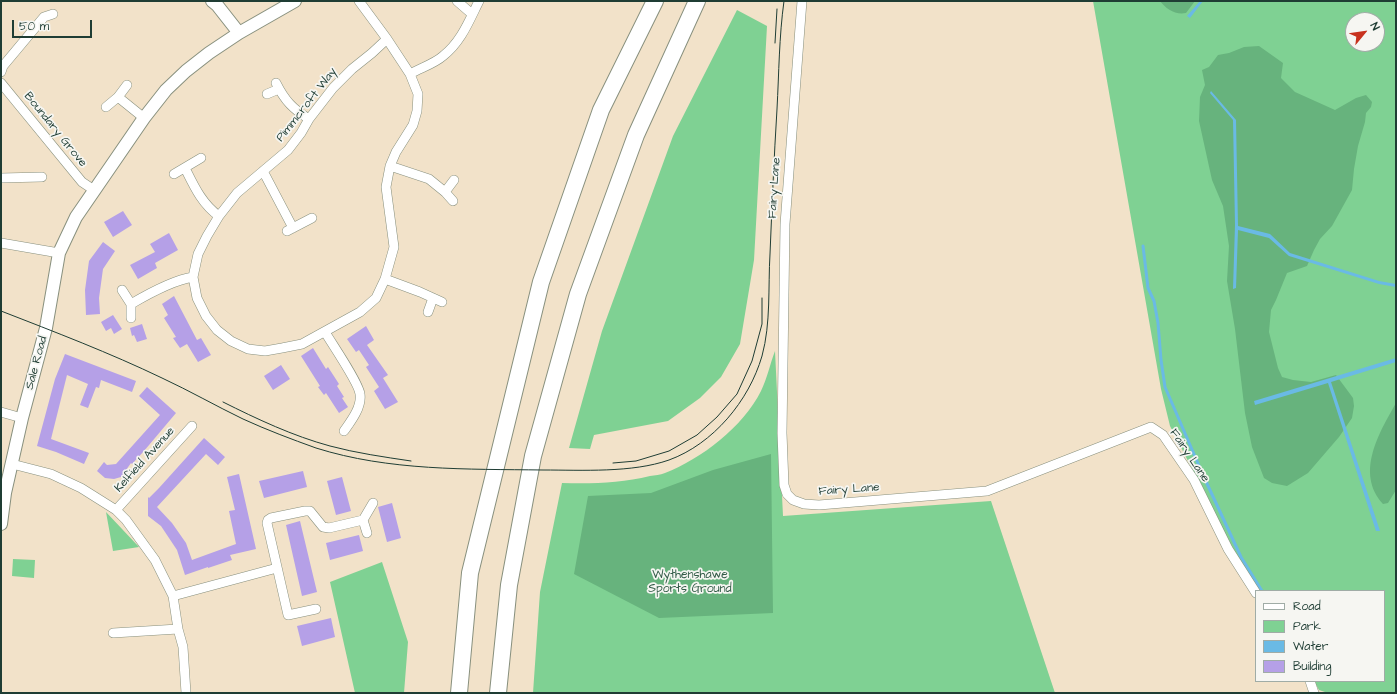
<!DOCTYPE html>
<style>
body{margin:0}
#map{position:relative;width:1397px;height:694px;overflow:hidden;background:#f2e2c9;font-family:"Architects Daughter",sans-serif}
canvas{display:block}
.frame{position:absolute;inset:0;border:2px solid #1f3d34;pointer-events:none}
.legend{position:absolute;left:1255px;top:590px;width:130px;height:92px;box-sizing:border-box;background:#f6f6f2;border:1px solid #a0aca6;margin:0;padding:5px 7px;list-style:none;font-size:12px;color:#1f3d34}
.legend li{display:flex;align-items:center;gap:8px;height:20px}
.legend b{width:20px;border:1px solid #a0aca6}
.north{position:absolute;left:1345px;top:12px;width:40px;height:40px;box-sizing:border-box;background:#f6f6f2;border:1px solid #a0aca6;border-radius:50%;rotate:61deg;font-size:11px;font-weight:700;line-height:16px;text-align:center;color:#1f3d34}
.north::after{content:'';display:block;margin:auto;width:14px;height:18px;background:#c8321e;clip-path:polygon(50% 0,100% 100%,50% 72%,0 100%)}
.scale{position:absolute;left:12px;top:20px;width:80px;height:18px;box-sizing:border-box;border:2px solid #1f3d34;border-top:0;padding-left:5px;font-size:12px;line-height:14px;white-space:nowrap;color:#1f3d34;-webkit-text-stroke:3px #f6f6f2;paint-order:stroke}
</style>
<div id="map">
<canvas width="1397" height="694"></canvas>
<div class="frame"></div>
<ul class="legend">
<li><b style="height:5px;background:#fff"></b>Road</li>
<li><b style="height:11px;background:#7fd193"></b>Park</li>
<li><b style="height:11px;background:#6abae5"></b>Water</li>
<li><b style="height:11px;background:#b5a0e7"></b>Building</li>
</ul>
<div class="north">N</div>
<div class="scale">50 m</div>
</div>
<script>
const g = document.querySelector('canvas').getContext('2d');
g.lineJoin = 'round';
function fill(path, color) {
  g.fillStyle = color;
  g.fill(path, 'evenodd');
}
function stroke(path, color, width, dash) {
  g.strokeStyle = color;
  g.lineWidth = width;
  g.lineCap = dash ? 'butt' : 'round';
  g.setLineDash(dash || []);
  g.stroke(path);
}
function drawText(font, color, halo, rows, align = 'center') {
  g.font = font + ' "Architects Daughter",sans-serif';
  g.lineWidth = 3.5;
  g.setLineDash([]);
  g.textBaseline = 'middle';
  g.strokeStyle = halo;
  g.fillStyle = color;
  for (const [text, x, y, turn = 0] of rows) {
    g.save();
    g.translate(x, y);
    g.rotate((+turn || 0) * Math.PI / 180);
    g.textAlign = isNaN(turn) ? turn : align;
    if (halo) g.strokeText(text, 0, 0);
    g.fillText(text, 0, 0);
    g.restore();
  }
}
const green = new Path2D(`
 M 1093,1 L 1396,1 L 1396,693 L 1328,693 L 1319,690 L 1314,681 L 1384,681 L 1384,591 L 1258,591 L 1238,558 L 1170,426 L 1161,389 ZM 1353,20 L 1377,20 L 1377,44 L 1353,44 Z
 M 737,10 L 767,26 L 754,260 L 740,344 L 721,377 L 700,398 L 668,421 L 594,435 L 590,449 L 569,448 L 602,331 L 673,136 Z
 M 775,351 L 783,516 L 991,501 L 1055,693 L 533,693 L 540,592 L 562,483 C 592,484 621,483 650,476 C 655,475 660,475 665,473 C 701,459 743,427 761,391 C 767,379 770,364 775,351 Z
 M 106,512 L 139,547 L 113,551 Z
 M 13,559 L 35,560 L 34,578 L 12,576 Z
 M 382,562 L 408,642 L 404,693 L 355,693 L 330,582 Z`);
const forest = new Path2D(`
 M 1160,1 L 1195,1 L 1186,13 C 1175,15 1166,9 1160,1 Z
 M 1259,46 L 1283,63 L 1281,78 L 1295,92 L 1335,110 L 1356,98 L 1366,95 L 1372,102 L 1371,107 L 1366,113 L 1365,122 L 1358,146 L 1354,169 L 1352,190 L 1332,226 L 1320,239 L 1314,250 L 1307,266 L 1287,273 L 1276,300 L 1271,310 L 1269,332 L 1278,368 L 1282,377 L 1293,380 L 1311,382 L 1336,375 L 1353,398 L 1354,406 L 1352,418 L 1339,437 L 1308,473 L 1287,486 L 1272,483 L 1264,478 L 1252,447 L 1245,413 L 1235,329 L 1227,281 L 1229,246 L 1223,206 L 1212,180 L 1199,121 L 1200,97 L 1205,85 L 1202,70 L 1209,67 L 1218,55 L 1229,53 L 1244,47 Z
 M 1396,403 L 1396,490 L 1388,503 L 1383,504 C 1355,473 1379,433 1396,403 Z
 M 771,454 L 773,613 L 659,618 L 574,574 L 588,496 L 651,493 L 713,470 Z`);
const water = new Path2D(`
 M 1200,1 L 1203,1 L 1190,18 L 1187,16 Z
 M 1211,91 L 1236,120 L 1238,226 L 1270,234 L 1290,253 L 1379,281 L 1396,284 L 1396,287 L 1379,284 L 1289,256 L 1269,238 L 1238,230 L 1236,288 L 1233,289 L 1235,225 L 1233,120 L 1210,93 Z
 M 1396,358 L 1396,362 L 1331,382 L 1380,531 L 1376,531 L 1328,383 L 1255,405 L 1254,401 Z`);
const stream = new Path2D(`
 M 1143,246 L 1148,288 L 1154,301 L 1158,323 L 1161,360 L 1165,387 L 1203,475 L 1241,557 L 1262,591`);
const building = new Path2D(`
 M 123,211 L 132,225 L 113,237 L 104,222 Z
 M 169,233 L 178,250 L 155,263 L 157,268 L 138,279 L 130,265 L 155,252 L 150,244 Z
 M 103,242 L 115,251 L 103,269 L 99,298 L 100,314 L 86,315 L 85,290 L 89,261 Z
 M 174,296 L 197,340 L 201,338 L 211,355 L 198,362 L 187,344 L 180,348 L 173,338 L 176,337 L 164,318 L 168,315 L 162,304 Z
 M 113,315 L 122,329 L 114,334 L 111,328 L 106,331 L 101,322 Z
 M 142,324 L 147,339 L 137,342 L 134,335 L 132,336 L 130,328 Z
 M 366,326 L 374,340 L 367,345 L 388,375 L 383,378 L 398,402 L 385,409 L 374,391 L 379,387 L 366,367 L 369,365 L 359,350 L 356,352 L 347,339 Z
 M 313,348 L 326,369 L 328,367 L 339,384 L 337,386 L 344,397 L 342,398 L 348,407 L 339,413 L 326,393 L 324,395 L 318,387 L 320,386 L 301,356 Z
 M 65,354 L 136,381 L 132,392 L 101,380 L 99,388 L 96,387 L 88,408 L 80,405 L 88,384 L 67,375 L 51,439 L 89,453 L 84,464 L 56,452 L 37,446 L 55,379 Z
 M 281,365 L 290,379 L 273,390 L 264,376 Z
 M 147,387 L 176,413 L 144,451 L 132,464 L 131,463 L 121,477 L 114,479 L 105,478 L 97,471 L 104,462 L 107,465 L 116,464 L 160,415 L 139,396 Z
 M 204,438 L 225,457 L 218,465 L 206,454 L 157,507 L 172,523 L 186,543 L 192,560 L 236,544 L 229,511 L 235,510 L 227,477 L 239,474 L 256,549 L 230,555 L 232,560 L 208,568 L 208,567 L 185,575 L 177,550 L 161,526 L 148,516 L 148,497 L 149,498 L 159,488 Z
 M 303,471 L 307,487 L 264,498 L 259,481 Z
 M 342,477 L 351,511 L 336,515 L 327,481 Z
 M 392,503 L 401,538 L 387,542 L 378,507 Z
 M 300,521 L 317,592 L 302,596 L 286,525 Z
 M 359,535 L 363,551 L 330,560 L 326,543 Z
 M 331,618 L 335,637 L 302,646 L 297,626 Z`);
const street = new Path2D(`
 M 359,1 L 387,39 L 410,74 L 418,94 L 417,111 L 413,125 L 396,152 L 390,166 L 386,187 L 394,247 L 385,279 L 376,298 L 360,312 L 302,344 L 282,348 L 265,351 L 248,349 L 231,341 L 217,330 L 206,316 L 197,298 L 193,277 L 198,254 L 207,236 L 219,216 L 237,193 L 288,150 L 301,133 L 309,119 L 333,88 L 352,69 L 372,53 L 387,39
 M 457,1 L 472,14
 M 802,1 L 785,224 L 782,433 L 784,485 L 787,494 L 793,500 L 804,504 L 819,505 L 987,491 L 1151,427 L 1163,435 L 1194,480 L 1228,549 L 1256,593
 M 1,72 L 3,66 L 44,17 L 53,14
 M 410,74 C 420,68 434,64 443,56 C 461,42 469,21 479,1
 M 1,83 L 82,182 L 94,190
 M 276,83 C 285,101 293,109 309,119
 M 267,94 L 279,89
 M 118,97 L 144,118
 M 106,107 L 118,97 L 127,85
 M 390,166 L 429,179 L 445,192 L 453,201
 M 185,168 C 194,186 202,204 219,216
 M 263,171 L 293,228
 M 174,174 L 201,158
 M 1,178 L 42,177
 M 445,192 L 454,180
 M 287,231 L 312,218
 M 1,243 L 59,253
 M 385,279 L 420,292 L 442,302
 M 122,290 L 131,304 L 131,318
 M 131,304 C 148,294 174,280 193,277
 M 428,312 L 433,298
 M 325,332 C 332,344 359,383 360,394 C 362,407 351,421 344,431
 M 1,412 L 22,418
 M 12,464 L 51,474 L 81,488 L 116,510 L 126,520 L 155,560 L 173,596 L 178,629 L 183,647 L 186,693
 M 116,510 L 192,426
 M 363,520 L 367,533
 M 173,596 L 277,568
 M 316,609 L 288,615 L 267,523 L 268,520 L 271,518 L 305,511 L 310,511 L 323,527 L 329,528 L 363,520 L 373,503
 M 113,633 L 178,629
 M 1310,681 L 1314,693`);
const secondary = new Path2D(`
 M 212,1 L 217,5 L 239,33
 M 1,524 L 5,493 L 22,418 L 46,328 L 59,253 L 76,217 L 144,118 L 166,90 L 186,71 L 209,53 L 239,33 L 295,1`);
const highway = new Path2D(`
 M 459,693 L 470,573 L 541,282 L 601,110 L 655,1
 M 498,693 L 509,585 L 533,456 L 578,294 L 636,135 L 697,1`);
const tram = new Path2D(`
 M 775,43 L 777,9
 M 1,311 C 55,332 110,353 162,378 C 190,391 216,406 243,419 C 267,430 291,439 316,448 C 389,471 467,469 543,470 C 582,470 632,473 669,460 C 713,444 749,401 762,356 C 771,323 768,287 770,254 C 772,206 774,157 777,109 C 779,73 779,37 784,1
 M 223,402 C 257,419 293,436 330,446 C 356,453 384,457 411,461
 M 613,463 L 636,461 L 669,451 L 697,435 L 717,417 L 737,394 L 752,361 L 762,324 L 762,298`);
const streetNames = [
 ["Pimmcroft Way",307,105,-52],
 ["Boundary Grove",55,130,51],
 ["Fairy Lane",775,188,-86],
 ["Sale Road",37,363,-75],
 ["Fairy Lane",1189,456,56],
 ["Kelfield Avenue",145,460,-48],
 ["Fairy Lane",849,490,-4]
];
const parkNames = [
 ["Wythenshawe",690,575],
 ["Sports Ground",690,589]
];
fill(green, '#7fd193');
fill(forest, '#67b37d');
fill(water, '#6abae5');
stroke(stream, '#6abae5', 3);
fill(building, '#b5a0e7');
stroke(street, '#88907e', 10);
stroke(secondary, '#88907e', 14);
stroke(highway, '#88907e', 18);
stroke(street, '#fff', 9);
stroke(secondary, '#fff', 12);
stroke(highway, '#fff', 16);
stroke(tram, '#1f3d34', 1);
drawText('12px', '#1f3d34', '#f6f6f2', streetNames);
drawText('12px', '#325b47', '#f6f6f2', parkNames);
</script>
